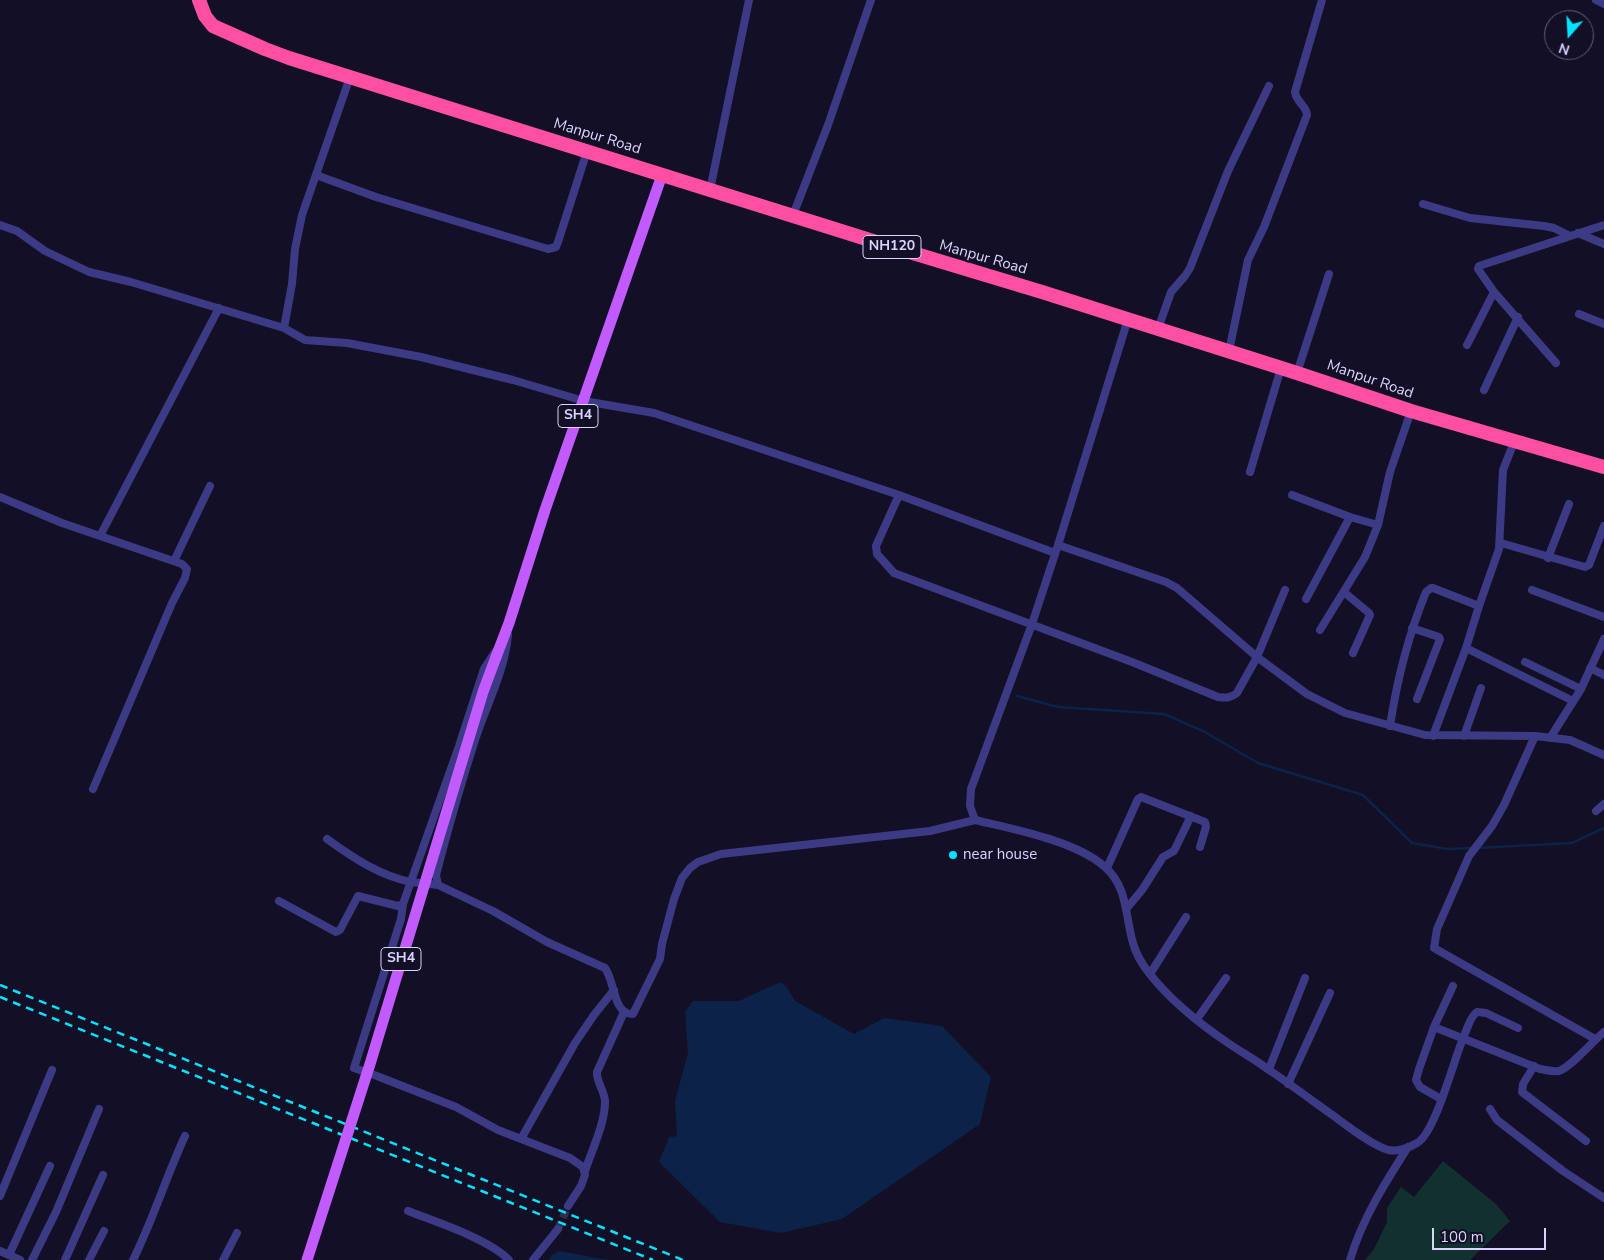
<!DOCTYPE html>
<style>
body{margin:0}
#map{position:relative;width:1604px;height:1260px;overflow:hidden;background:#130f26;font-family:"Nunito Sans",sans-serif}
canvas{display:block}
.north{position:absolute;left:1544px;top:10px;width:50px;height:50px;box-sizing:border-box;background:#130f26;border:1px solid #625e7d;border-radius:50%;rotate:199deg;font-size:14px;font-weight:700;line-height:20px;text-align:center;color:#d9d4ff}
.north::after{content:'';display:block;margin:auto;width:18px;height:22px;background:#00e5ff;clip-path:polygon(50% 0,100% 100%,50% 72%,0 100%)}
.scale{position:absolute;left:1432px;top:1228px;width:114px;height:22px;box-sizing:border-box;border:2px solid #d9d4ff;border-top:0;padding-left:6px;font-size:15px;line-height:18px;white-space:nowrap;color:#d9d4ff;-webkit-text-stroke:4px #130f26;paint-order:stroke}
</style>
<div id="map">
<canvas width="1604" height="1260"></canvas>
<div class="north">N</div>
<div class="scale">100 m</div>
</div>
<script>
const g = document.querySelector('canvas').getContext('2d');
g.lineJoin = 'round';
function fill(path, color) {
  g.fillStyle = color;
  g.fill(path, 'evenodd');
}
function stroke(path, color, width, dash) {
  g.strokeStyle = color;
  g.lineWidth = width;
  g.lineCap = dash ? 'butt' : 'round';
  g.setLineDash(dash || []);
  g.stroke(path);
}
function drawText(font, color, halo, rows, align = 'center') {
  g.font = font + ' "Nunito Sans",sans-serif';
  g.lineWidth = 4.5;
  g.setLineDash([]);
  g.textBaseline = 'middle';
  g.strokeStyle = halo;
  g.fillStyle = color;
  for (const [text, x, y, turn = 0] of rows) {
    g.save();
    g.translate(x, y);
    g.rotate((+turn || 0) * Math.PI / 180);
    g.textAlign = isNaN(turn) ? turn : align;
    if (halo) g.strokeText(text, 0, 0);
    g.fillText(text, 0, 0);
    g.restore();
  }
}
const green = new Path2D(`
 M 1443,1161 L 1496,1204 L 1510,1221 L 1470,1260 L 1365,1260 L 1374,1249 L 1387,1222 L 1387,1208 L 1401,1187 L 1414,1197 Z`);
const water = new Path2D(`
 M 780,982 L 787,987 L 795,1001 L 854,1034 L 884,1018 L 942,1026 L 991,1077 L 980,1124 L 842,1219 L 781,1233 L 720,1222 L 659,1162 L 669,1137 L 677,1136 L 675,1101 L 688,1053 L 685,1012 L 693,1001 L 739,1001 Z
 M 559,1251 L 609,1260 L 610,1260 L 549,1260 L 552,1255 Z`);
const stream = new Path2D(`
 M 1017,696 L 1058,707 L 1164,714 L 1205,732 L 1258,763 L 1363,795 L 1412,843 L 1448,849 L 1472,848
 M 1477,848 L 1572,843 L 1604,828`);
const streetTunnel = new Path2D(`
 M 558,1229 L 568,1206`);
const street = new Path2D(`
 M 1596,0 L 1604,4
 M 316,175 L 376,197 L 548,249 L 556,247 L 558,242 L 587,151
 M 710,190 L 749,0
 M 1423,204 L 1470,218 L 1544,226 L 1554,228 L 1570,236
 M 793,215 L 828,125 L 871,0
 M 0,225 L 17,231 L 45,251 L 89,272 L 131,282 L 284,328 L 305,340 L 347,343 L 421,357 L 513,380 L 584,401 L 654,413 L 899,495 L 1055,553
 M 1578,233 L 1604,244
 M 1579,314 L 1604,324
 M 1128,319 L 1058,545 L 1032,624 L 971,789 L 970,806 L 975,820 C 1013,829 1076,841 1105,867 C 1128,887 1125,916 1133,943 C 1136,954 1142,964 1149,973 C 1170,1000 1200,1024 1228,1043 C 1241,1052 1256,1060 1269,1070 C 1290,1084 1310,1099 1331,1114 C 1345,1124 1371,1145 1388,1150 C 1397,1152 1409,1148 1417,1143 C 1436,1133 1455,1054 1466,1031 C 1469,1024 1471,1016 1477,1012 L 1486,1013 L 1518,1028
 M 284,328 L 292,284 L 295,249 L 302,215 L 350,77
 M 1158,329 L 1171,292 L 1185,276 L 1190,268 L 1228,171 L 1269,86
 M 1467,345 L 1494,292
 M 1229,351 L 1248,260 L 1264,227 L 1307,115 C 1307,106 1296,102 1295,92 L 1322,0
 M 1556,363 L 1494,292 L 1478,269 L 1479,266 L 1604,225
 M 1297,373 L 1329,274
 M 1484,390 L 1518,317
 M 1250,472 L 1281,368
 M 899,495 L 876,546 L 877,554 L 894,573 L 1132,662 L 1218,697 C 1226,698 1231,698 1237,693 L 1257,657 L 1285,590
 M 1292,495 L 1350,517 L 1378,525
 M 0,497 L 62,523 L 182,564 L 187,569 L 185,578 L 172,603 L 93,789
 M 100,536 L 219,308
 M 1501,543 L 1585,567 L 1589,565 L 1604,526
 M 1058,545 L 1166,582 L 1177,588 L 1257,657 L 1307,694 L 1345,713 L 1425,735 L 1535,736 L 1570,740 L 1604,755
 M 1548,558 L 1569,504
 M 174,561 L 210,486
 M 1532,590 L 1604,617
 M 1344,592 L 1369,613 L 1370,615 L 1353,653
 M 1306,599 L 1350,517
 M 1412,628 L 1439,637 L 1440,639 L 1417,699
 M 1320,630 L 1365,557 L 1378,525 L 1390,472 L 1411,411
 M 508,635 C 505,670 487,704 476,737 C 461,783 448,829 436,875 L 438,885 L 493,911 L 547,942 L 605,968 C 615,981 613,1015 633,1014 L 660,959 L 662,944 L 674,899 L 682,878 L 690,868 L 698,862 L 721,854 L 930,831 L 975,820
 M 1466,648 L 1573,701
 M 1525,662 L 1581,689
 M 1590,668 L 1604,675
 M 1390,726 C 1397,680 1408,636 1426,592 L 1431,588 L 1433,588 L 1479,606
 M 1433,736 L 1466,648 L 1479,606 L 1499,549 L 1503,470 L 1514,442
 M 1464,736 L 1481,688
 M 1535,736 L 1504,805 L 1492,826 L 1469,856 L 1437,929 L 1434,948 L 1595,1039
 M 1550,738 L 1581,689 L 1604,639
 M 1596,811 L 1604,804
 M 327,839 C 352,857 380,876 411,882 C 420,883 429,884 438,885
 M 1107,868 L 1138,799 L 1141,797 L 1205,822 L 1206,827 L 1200,847
 M 279,901 L 336,932 L 340,930 L 358,896 L 398,906 L 403,904 L 459,746 L 484,669 L 495,652
 M 403,904 L 401,919 L 354,1068 L 377,1076 L 456,1107 L 498,1130 L 570,1158 L 583,1167 L 585,1175 L 581,1186 L 568,1206
 M 1127,908 L 1142,890 L 1163,857 L 1174,851 L 1191,816
 M 1150,974 L 1186,917
 M 1197,1019 L 1226,978
 M 1434,1027 L 1540,1069 C 1546,1070 1553,1072 1559,1071 C 1570,1068 1593,1041 1604,1032
 M 1534,1066 L 1523,1084 L 1522,1092 L 1586,1141
 M 1269,1069 L 1305,978
 M 1288,1084 L 1330,993
 M 1441,1099 L 1420,1087 L 1416,1080 L 1419,1069 L 1434,1027 L 1453,986
 M 1490,1109 L 1497,1120 L 1563,1171 L 1604,1198
 M 521,1139 L 575,1043 L 594,1015 L 614,990
 M 585,1171 C 592,1150 605,1123 605,1102 C 605,1091 596,1082 597,1072 L 624,1012
 M 0,1196 L 52,1070
 M 408,1211 C 436,1222 489,1239 509,1260
 M 0,1251 L 20,1260
 M 9,1255 L 50,1166
 M 32,1260 L 56,1212 L 99,1109
 M 65,1260 L 103,1175
 M 89,1260 L 104,1231
 M 133,1260 C 153,1220 166,1177 185,1136
 M 223,1260 L 237,1233
 M 533,1260 L 558,1229
 M 1350,1260 C 1362,1219 1385,1183 1408,1147`);
const primary = new Path2D(`
 M 496,657 L 509,623 L 545,510 L 662,175`);
const highway = new Path2D(`
 M 199,0 L 205,16 L 213,26 L 265,49 L 289,58 L 873,241 L 1042,292 L 1297,373 L 1411,411 L 1604,467`);
const rail = new Path2D(`
 M 0,985 L 683,1260
 M 0,997 L 653,1260`);
const primaryBridge = new Path2D(`
 M 307,1260 L 370,1064 L 483,692 L 496,657`);
const markers = [
 [953,855,5,"#00e5ff"]
];
const shields = [
 [892,247,58],
 [578,416,40],
 [401,959,40]
];
const shieldNames = [
 ["NH120",892,247],
 ["SH4",578,416],
 ["SH4",401,959]
];
const streetNames = [
 ["Manpur Road",597,137,17],
 ["Manpur Road",983,258,16],
 ["Manpur Road",1370,380,19]
];
const poiNames = [
 ["near house",963,855]
];
fill(green, '#12302f');
fill(water, '#0c2248');
stroke(stream, '#0c2248', 2.5);
stroke(streetTunnel, '#312d47', 8, [8, 4]);
stroke(street, '#3d3a85', 8);
stroke(primary, '#c25bff', 11);
stroke(highway, '#ff4fa3', 14);
stroke(rail, '#00e5ff', 2.5, [8, 6]);
stroke(primaryBridge, '#c25bff', 11);
for (const [x, y, r, color] of markers) {
  const dot = new Path2D();
  dot.arc(x, y, r, 0, 2 * Math.PI);
  g.fillStyle = color;
  g.fill(dot);
  stroke(dot, '#130f26', 2);
}
for (const [x, y, w] of shields) {
  const box = new Path2D();
  box.roundRect(x - w / 2, y - 11.5, w, 23, 4);
  g.fillStyle = '#130f26';
  g.fill(box);
  stroke(box, '#d9d4ff', 1);
}
drawText('bold 14px', '#d9d4ff', null, shieldNames);
drawText('15px', '#d9d4ff', '#130f26', streetNames);
drawText('15px', '#d9d4ff', '#130f26', poiNames, 'left');
</script>
